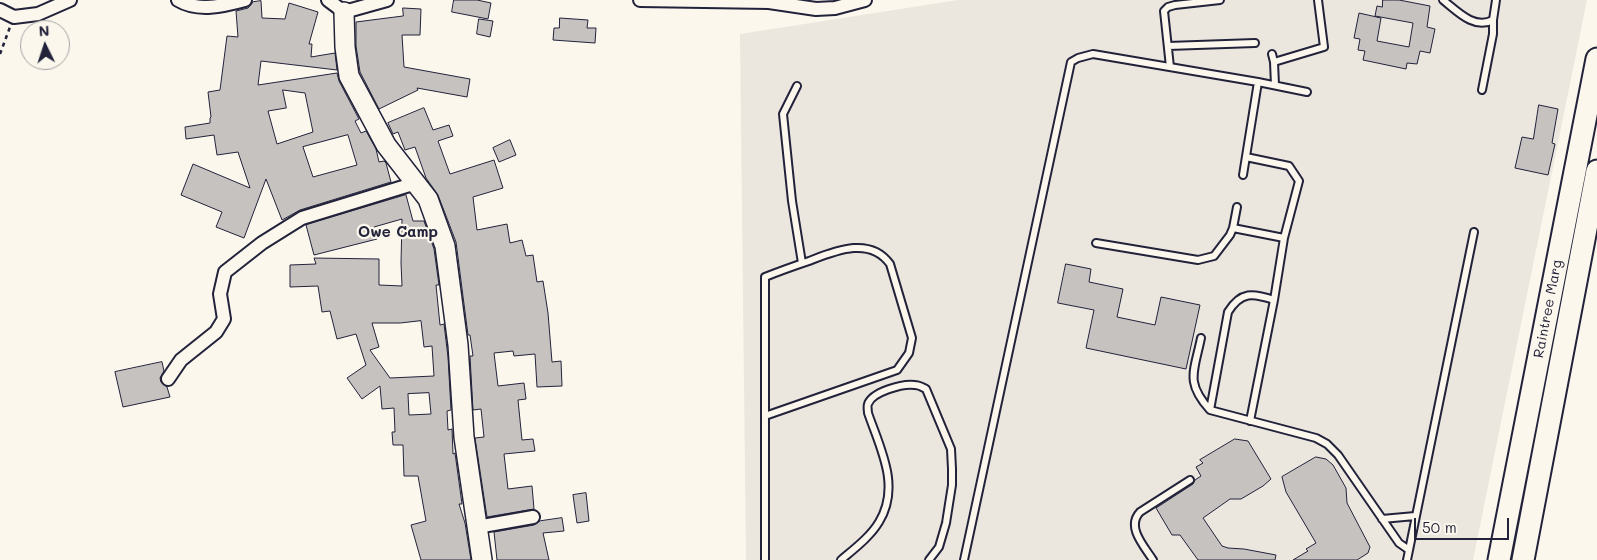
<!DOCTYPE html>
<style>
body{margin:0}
#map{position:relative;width:1597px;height:560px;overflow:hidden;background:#fbf7ec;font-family:Mali,sans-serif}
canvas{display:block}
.north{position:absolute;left:20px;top:20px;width:50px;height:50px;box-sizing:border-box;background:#fbf7ec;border:1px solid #a4a2a5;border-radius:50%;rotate:356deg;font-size:14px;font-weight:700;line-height:20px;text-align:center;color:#22223b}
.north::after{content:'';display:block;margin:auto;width:18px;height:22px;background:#22223b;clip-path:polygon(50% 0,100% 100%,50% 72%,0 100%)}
.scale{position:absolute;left:1414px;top:518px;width:95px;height:22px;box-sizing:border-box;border:2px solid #22223b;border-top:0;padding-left:6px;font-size:15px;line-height:18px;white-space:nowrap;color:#22223b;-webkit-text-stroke:4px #fbf7ec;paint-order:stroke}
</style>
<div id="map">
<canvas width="1597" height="560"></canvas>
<div class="north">N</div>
<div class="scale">50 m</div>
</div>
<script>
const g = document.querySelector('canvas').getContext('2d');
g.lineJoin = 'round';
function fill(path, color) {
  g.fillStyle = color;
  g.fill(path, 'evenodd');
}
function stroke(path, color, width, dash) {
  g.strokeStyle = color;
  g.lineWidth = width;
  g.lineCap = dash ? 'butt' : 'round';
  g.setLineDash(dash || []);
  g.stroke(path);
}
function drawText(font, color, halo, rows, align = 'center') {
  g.font = font + ' Mali,sans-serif';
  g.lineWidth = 4.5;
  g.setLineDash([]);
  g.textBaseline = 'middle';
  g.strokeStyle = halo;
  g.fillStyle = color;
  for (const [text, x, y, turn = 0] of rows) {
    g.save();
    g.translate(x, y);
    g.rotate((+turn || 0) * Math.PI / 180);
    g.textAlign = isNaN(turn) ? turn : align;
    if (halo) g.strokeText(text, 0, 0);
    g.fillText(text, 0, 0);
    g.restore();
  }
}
const built = new Path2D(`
 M 958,0 L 1587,0 L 1473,560 L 746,560 L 740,34 Z`);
const building = new Path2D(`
 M 454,0 L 477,0 L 491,3 L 488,19 L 452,12 Z
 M 1383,0 L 1399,0 L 1430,6 L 1427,27 L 1435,29 L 1430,53 L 1420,51 L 1417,64 L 1407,63 L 1406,69 L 1363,60 L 1365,51 L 1358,50 L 1360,39 L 1354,38 L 1359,13 L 1381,18 L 1377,41 L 1409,47 L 1413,23 L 1375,16 L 1377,6 L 1382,7 Z
 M 261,1 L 262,18 L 285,19 L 289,3 L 318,12 L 309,44 L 312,44 L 311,57 L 335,53 L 337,70 L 261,61 L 258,85 L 337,73 L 339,81 L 359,119 L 355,121 L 361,133 L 366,131 L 376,149 L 379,162 L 384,161 L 386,163 L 391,182 L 300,210 L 282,220 L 266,179 L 244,238 L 216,227 L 222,212 L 181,195 L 193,164 L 250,188 L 238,152 L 217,155 L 214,135 L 186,139 L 185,127 L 210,123 L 210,118 L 211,117 L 208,92 L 220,90 L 227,36 L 238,37 L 236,11 L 248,8 L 253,2 ZM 283,90 L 305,93 L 313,132 L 277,144 L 268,111 L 286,108 ZM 348,135 L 357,165 L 313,177 L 303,147 Z
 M 403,8 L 421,9 L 420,35 L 402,35 L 404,67 L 470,79 L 467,97 L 417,88 L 418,90 L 379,109 L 360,72 L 356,46 L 356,22 L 403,16 Z
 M 560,18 L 588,20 L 587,28 L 596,28 L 595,43 L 553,40 L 554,28 L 559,28 Z
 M 479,19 L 493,21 L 490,37 L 477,34 Z
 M 1539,105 L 1558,109 L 1552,143 L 1555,144 L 1548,175 L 1515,168 L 1522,137 L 1533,139 Z
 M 424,108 L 433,130 L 449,125 L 453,136 L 438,141 L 450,174 L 494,160 L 503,188 L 473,197 L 477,230 L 507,224 L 510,243 L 522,240 L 526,256 L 533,255 L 537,282 L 543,281 L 548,313 L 552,362 L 561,361 L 562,386 L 537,387 L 535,354 L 514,356 L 513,351 L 494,353 L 498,386 L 524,383 L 526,399 L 518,400 L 522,440 L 533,439 L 535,451 L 504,454 L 508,489 L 532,486 L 534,509 L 487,517 L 475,438 L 484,437 L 481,409 L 473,410 L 470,356 L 473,356 L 470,335 L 468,335 L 456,242 L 438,195 L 426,178 L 415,147 L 405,150 L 398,132 L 393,134 L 388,123 Z
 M 510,140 L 516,155 L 499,162 L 493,148 Z
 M 406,195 L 413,221 L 424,221 L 434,249 L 439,285 L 436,285 L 440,325 L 444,324 L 448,357 L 451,410 L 447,411 L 448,430 L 452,429 L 453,454 L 455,453 L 462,504 L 459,504 L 465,523 L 471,560 L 421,560 L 411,525 L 426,521 L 418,476 L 404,476 L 403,445 L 393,445 L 392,432 L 395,432 L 394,408 L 382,409 L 380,386 L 362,399 L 347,378 L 366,365 L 356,334 L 337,339 L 330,311 L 322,312 L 318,286 L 290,287 L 290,265 L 316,264 L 314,258 L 379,259 L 379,285 L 402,286 L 401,263 L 402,219 L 374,227 L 377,239 L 314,255 L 306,225 ZM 421,321 L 424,347 L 432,346 L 434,376 L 390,378 L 370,350 L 379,347 L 372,323 L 400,323 ZM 429,393 L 431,414 L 409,415 L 408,394 Z
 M 1066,264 L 1091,269 L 1089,282 L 1123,289 L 1117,317 L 1155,325 L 1161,297 L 1200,305 L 1186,369 L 1086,348 L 1094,310 L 1058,303 Z
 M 162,362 L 164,371 L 160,378 L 161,382 L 167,387 L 170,397 L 123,407 L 115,372 Z
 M 1235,439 L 1248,441 L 1271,479 L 1263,486 L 1241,499 L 1230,499 L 1203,518 L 1222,546 L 1228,548 L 1244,549 L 1276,555 L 1275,560 L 1198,560 L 1180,535 L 1172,535 L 1156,508 L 1193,484 L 1195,480 L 1201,476 L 1196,467 L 1203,463 L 1200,460 Z
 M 1316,457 L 1326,459 L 1333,465 L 1346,488 L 1347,503 L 1370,547 L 1368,553 L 1357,560 L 1293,560 L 1308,551 L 1306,549 L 1316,543 L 1286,492 L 1282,477 Z
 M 586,493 L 589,521 L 577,523 L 573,495 Z
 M 562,518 L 564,531 L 543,533 L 549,560 L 497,560 L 494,532 L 534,525 L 540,521 Z`);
const path = new Path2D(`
 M 0,54 L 10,27`);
const lane = new Path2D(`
 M 1443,0 C 1457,11 1474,30 1493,20 L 1496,0
 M 1168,46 L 1255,43
 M 1272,54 L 1274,62 L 1275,85
 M 1274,62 L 1324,47 L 1318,0
 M 1170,67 L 1164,11 L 1168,7 L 1175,5 L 1220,0
 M 797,86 L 783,114 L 792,201 L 802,263
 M 1482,90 L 1493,34 L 1493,20
 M 1246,157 L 1289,166 L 1299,181 L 1284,238 L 1274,300
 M 1243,175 L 1258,82
 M 1233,228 L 1237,207
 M 1096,243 L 1198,260 L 1214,256 L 1230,235 L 1233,228 L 1284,238
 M 1201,338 C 1194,372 1185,382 1210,410 L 1316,438 L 1327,444 L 1338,455 L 1399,543 L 1409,550
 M 1210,410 L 1228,312 C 1241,291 1253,293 1274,300 L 1250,421
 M 765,416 L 897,370 L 909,353 L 912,338 L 890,264 C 870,236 835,251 809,261 C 794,266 780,271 765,277 L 765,560
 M 1382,519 L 1415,516
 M 841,560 C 854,549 870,537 879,522 C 901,486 880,448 868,413 C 868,411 867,406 868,404 C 872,392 903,383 915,385 C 919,385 922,387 926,389 L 951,449 L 952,469 L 952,485 L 946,523 L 939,547 L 929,560
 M 964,560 L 1071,62 L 1078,58 L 1093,54 L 1258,82 L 1307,92
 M 1153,560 C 1144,546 1126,527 1140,512 L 1190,480
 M 1407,560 L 1474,232`);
const street = new Path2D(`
 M 178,0 C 198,12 223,6 245,0
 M 328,0 L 344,12 L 387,0
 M 640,0 L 769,2 L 816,9 L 835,8 L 865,0
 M 0,10 L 14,17 L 38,14 L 70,0
 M 168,379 L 181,360 L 216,332 L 224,319 L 220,294 L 225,272 L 262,243 L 302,218 L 416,183
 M 477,527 L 533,517`);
const secondary = new Path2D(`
 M 344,12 L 345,47 L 349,76 L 386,145 L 428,199 L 445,246 L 458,345 L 464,437 L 482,560`);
const primary = new Path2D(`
 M 1499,560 L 1597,59
 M 1523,560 L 1597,171`);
const streetNames = [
 ["Raintree Marg",1548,309,-79]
];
const neighbourhoodNames = [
 ["Owe Camp",398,232]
];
fill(built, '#ebe7df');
fill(building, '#c6c2c0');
stroke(building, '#22223b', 1);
stroke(lane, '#22223b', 10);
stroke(street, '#22223b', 16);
stroke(secondary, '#22223b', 22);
stroke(primary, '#22223b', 25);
stroke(path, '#22223b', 2.5, [4, 4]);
stroke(lane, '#fbf7ec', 6);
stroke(street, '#fbf7ec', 12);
stroke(secondary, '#fbf7ec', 19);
stroke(primary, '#fbf7ec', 21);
drawText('14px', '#22223b', '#fbf7ec', streetNames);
drawText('bold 15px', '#22223b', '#fbf7ec', neighbourhoodNames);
</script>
